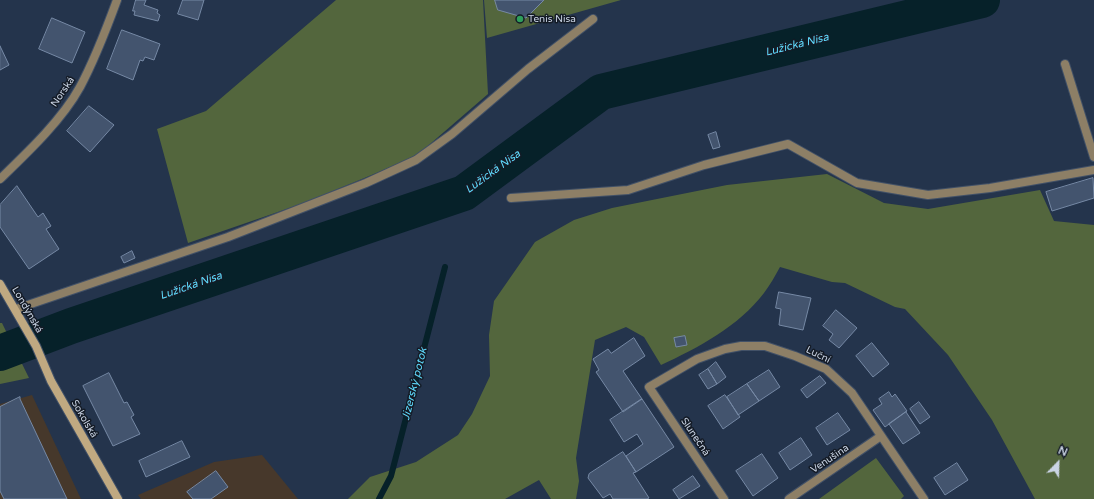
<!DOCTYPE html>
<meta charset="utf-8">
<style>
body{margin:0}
#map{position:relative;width:1094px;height:499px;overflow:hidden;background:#24344c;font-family:"Varela Round",sans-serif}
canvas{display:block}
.north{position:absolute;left:1038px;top:443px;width:40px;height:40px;-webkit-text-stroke:3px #141b26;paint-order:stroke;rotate:23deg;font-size:11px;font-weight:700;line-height:16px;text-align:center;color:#cad4e4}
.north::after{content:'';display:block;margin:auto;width:14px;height:18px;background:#cad4e4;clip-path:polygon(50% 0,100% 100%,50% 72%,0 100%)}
</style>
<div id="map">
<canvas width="1094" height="499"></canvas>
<div class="north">N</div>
</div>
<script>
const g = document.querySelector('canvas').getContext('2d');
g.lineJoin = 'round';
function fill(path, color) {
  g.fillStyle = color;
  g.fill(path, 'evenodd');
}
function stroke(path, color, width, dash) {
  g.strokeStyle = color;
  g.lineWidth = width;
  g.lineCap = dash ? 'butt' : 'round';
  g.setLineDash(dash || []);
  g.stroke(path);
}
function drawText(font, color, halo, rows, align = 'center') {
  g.font = font + ' "Varela Round",sans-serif';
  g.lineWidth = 3;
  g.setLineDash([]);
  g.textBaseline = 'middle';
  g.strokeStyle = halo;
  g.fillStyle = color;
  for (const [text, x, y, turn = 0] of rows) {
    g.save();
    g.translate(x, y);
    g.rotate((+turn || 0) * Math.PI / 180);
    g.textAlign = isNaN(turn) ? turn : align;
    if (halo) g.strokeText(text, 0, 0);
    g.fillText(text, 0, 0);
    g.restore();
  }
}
const commercial = new Path2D(`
 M 262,455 L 298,499 L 141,499 L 138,495 L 214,462 Z`);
const industrial = new Path2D(`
 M 32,395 L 81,499 L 0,499 L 0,404 Z`);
const green = new Path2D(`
 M 336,0 L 483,0 L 488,94 L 415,157 L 304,203 L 188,243 L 157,129 L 206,111 Z
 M 484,0 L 621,0 L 487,38 Z
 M 827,174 L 884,203 L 928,209 L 1040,190 L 1054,221 L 1094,225 L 1094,499 L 1035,499 L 992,420 L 948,355 L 905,309 L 895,307 L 845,283 L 832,282 L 780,267 C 775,276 770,285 764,293 C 739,326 698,348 661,365 L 644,337 L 626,327 L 595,340 L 576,458 L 579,481 L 576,499 L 551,499 L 539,480 L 505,499 L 348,499 L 370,477 L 416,462 L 458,435 L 472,414 L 490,376 L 489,335 L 494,301 L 535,242 L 574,220 L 612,208 L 727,185 Z
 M 0,323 L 2,323 L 29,378 L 0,384 Z
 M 876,458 L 904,496 L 901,499 L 819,499 Z`);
const stream = new Path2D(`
 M 379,499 L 391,476 L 445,267`);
const river = new Path2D(`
 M 0,353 L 71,326 L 464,193 L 601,92 L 982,0`);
const building = new Path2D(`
 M 136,0 L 146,0 L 144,5 L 158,10 L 157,13 L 160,15 L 158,21 L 134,15 L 135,11 L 133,11 Z
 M 183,0 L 204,0 L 198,20 L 178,14 Z
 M 495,0 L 544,0 L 526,18 L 498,10 Z
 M 52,18 L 85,32 L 72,63 L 39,49 Z
 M 122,30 L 160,44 L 154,60 L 145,57 L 143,61 L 140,60 L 133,80 L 107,69 Z
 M 0,46 L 9,65 L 0,70 Z
 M 89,106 L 114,125 L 90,152 L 67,131 Z
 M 716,132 L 720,147 L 713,149 L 708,135 Z
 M 1093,178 L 1094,198 L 1052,211 L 1046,192 Z
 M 17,186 L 38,217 L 43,213 L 51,226 L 46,229 L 59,249 L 29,269 L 0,227 L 0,205 Z
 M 132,251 L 135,258 L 124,263 L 121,257 Z
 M 779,292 L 811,298 L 803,330 L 779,325 L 781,309 L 776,308 Z
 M 836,310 L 857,328 L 839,348 L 829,340 L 833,334 L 823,326 Z
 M 685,336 L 687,345 L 676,347 L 674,338 Z
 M 634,338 L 645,356 L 623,371 L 642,399 L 623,412 L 596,372 L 599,370 L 593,359 L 608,349 L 611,353 Z
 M 872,343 L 889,364 L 873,377 L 856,356 Z
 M 716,362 L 726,377 L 717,384 L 708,369 Z
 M 708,369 L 717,384 L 708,389 L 699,375 Z
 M 769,370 L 780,387 L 759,401 L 747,384 Z
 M 109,373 L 124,403 L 127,402 L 134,415 L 131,417 L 140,434 L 113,446 L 83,386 Z
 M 820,376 L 826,383 L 807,398 L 801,390 Z
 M 747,384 L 759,401 L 738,415 L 727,397 Z
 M 889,392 L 892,397 L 895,394 L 907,411 L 885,427 L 873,410 L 882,404 L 879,399 Z
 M 725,395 L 740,417 L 723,429 L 708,406 Z
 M 20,397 L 20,399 L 67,499 L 4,499 L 0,491 L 0,407 Z
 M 642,399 L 674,447 L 636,472 L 626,456 L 643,444 L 637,434 L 624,442 L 610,420 Z
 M 919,402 L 930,417 L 920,424 L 910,409 Z
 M 906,412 L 920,433 L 903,444 L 889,424 Z
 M 838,413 L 850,430 L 827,445 L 816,428 Z
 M 801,438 L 812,455 L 790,470 L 779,453 Z
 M 182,441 L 190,457 L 146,477 L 139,461 Z
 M 623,452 L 636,472 L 633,473 L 649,498 L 647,499 L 613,499 L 610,494 L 603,498 L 588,478 L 589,474 Z
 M 762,454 L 778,478 L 753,496 L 736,471 Z
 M 957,463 L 968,480 L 945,495 L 934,478 Z
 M 216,471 L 228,487 L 211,499 L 193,499 L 187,492 Z
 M 693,476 L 700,486 L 679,499 L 673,490 Z`);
const lane = new Path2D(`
 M 1065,64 L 1094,157
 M 511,198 L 628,190 L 704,165 L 788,144 L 857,183 L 928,195 L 990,188 L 1094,170
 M 16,309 L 228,237 L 366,183 L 416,160 L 452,134 L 528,69 L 593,19`);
const street = new Path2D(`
 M 0,179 C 27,153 62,120 80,87 C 95,59 106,30 117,0
 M 724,499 L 649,387 L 697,359 L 725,349 L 741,346 L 765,346 L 795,356 L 826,369 L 852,393 L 924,499
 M 789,499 L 881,436`);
const secondary = new Path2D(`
 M 0,284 L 36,346 L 51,381 L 118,499`);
const markers = [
 [520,19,4,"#2e9e5b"]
];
const poiNames = [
 ["Tenis Nisa",528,19]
];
const streetNames = [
 ["Norská",63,92,-56],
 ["Londýnská",27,310,60],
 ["Luční",818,355,26],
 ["Sokolská",84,419,60],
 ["Slunečná",695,437,56],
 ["Venušina",830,459,-34]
];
const waterNames = [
 ["Lužická Nisa",797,45,-14],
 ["Lužická Nisa",493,172,-36],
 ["Lužická Nisa",191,286,-19],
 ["Jizerský potok",415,384,-76]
];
fill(commercial, '#47382b');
fill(industrial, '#46382b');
fill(green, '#53663d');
stroke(stream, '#062129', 6);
stroke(river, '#062129', 36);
fill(building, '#43546e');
stroke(building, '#7689a5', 1);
stroke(lane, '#425167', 10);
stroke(street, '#425167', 10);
stroke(secondary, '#425167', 10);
stroke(lane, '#8d7f66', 8);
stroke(street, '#8d7f66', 8);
stroke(secondary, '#c0a981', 8);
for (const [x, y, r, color] of markers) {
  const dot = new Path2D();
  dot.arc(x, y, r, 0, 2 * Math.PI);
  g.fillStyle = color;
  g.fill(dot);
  stroke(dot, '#141b26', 1.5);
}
drawText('10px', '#cad4e4', '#141b26', poiNames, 'left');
drawText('10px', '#cad4e4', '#141b26', streetNames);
drawText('italic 11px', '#5fdafd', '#141b26', waterNames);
</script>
